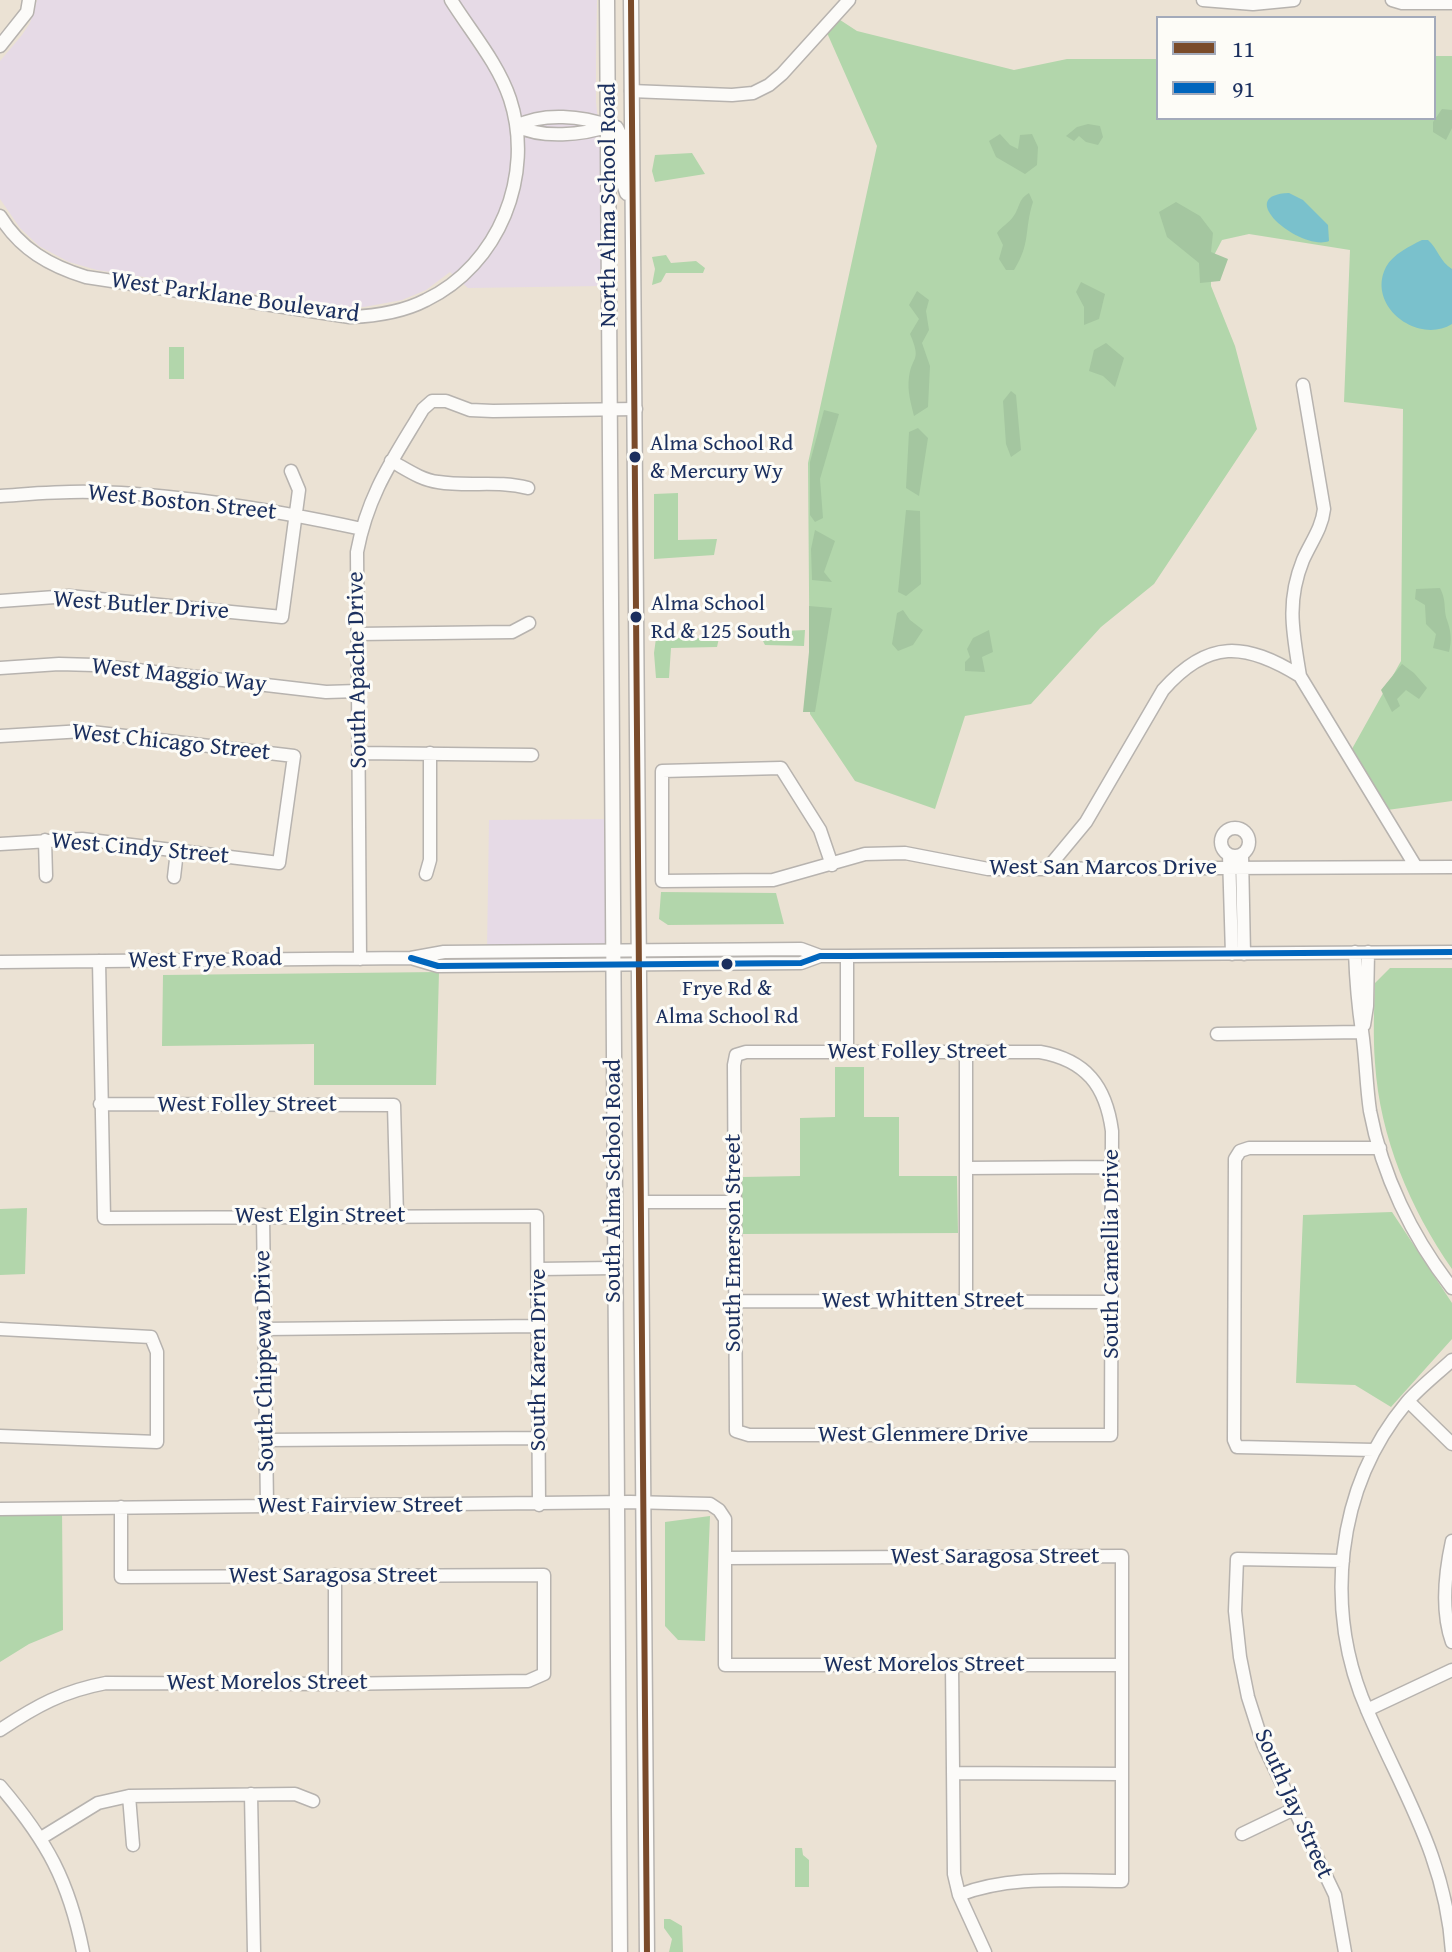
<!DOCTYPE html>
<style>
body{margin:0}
#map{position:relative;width:1452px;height:1952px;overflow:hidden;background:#ebe2d4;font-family:"Gentium Book Plus",serif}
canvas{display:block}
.legend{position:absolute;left:1156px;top:16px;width:280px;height:104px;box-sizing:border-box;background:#fdfcf7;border:2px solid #a3aaba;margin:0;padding:10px 14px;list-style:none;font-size:24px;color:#1b2f5e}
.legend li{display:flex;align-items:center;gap:16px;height:40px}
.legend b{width:40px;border:2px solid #a3aaba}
</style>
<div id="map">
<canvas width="1452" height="1952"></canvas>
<ul class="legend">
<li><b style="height:10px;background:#7a4b2a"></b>11</li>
<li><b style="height:10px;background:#0065bd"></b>91</li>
</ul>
</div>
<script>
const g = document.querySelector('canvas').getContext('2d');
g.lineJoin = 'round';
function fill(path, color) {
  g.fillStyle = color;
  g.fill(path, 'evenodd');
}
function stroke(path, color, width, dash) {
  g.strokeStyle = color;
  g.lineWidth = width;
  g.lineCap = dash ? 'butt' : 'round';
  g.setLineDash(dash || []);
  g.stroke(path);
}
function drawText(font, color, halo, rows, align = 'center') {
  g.font = font + ' "Gentium Book Plus",serif';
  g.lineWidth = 6;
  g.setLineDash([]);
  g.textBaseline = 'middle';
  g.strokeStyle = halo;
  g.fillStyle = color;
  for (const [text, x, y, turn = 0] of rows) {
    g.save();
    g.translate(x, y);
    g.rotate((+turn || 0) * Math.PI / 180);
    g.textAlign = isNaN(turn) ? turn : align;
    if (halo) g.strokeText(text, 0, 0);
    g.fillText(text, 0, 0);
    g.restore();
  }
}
const built = new Path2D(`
 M 37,0 L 597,0 L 596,61 L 596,102 L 601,147 L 601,286 L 468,288 L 450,272 L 426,290 L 402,300 L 364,307 L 341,307 L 97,270 L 69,262 L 39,246 L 20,228 L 0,199 L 0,61 L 22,35 L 30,23 Z
 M 613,819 L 613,949 L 487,951 L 489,820 Z`);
const green = new Path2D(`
 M 834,16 L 857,31 L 1014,70 L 1067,59 L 1158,59 L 1158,118 L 1434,118 L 1434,56 L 1452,56 L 1452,801 L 1380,811 L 1348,756 L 1401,661 L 1403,409 L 1344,402 L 1350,250 L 1249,234 L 1222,240 L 1211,261 L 1211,286 L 1235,346 L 1257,429 L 1154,584 L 1101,627 L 1031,704 L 965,716 L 935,809 L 855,781 L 810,714 L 808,463 L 877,146 L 824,26 Z
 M 692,153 L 705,174 L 655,182 L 652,171 L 655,155 Z
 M 666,255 L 671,263 L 696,261 L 705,268 L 703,273 L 666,273 L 661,282 L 652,285 L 655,269 L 652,257 Z
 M 169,347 L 184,347 L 184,379 L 169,379 Z
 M 678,493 L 678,540 L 717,539 L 714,555 L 654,559 L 654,494 Z
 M 767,627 L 786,631 L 805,630 L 804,646 L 765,645 L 762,639 Z
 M 657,631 L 665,632 L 674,638 L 719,638 L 717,647 L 671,648 L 669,678 L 656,678 L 654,653 Z
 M 661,892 L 776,893 L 784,924 L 668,925 L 659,919 Z
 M 1390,968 L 1452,968 L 1452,1269 C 1410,1208 1380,1138 1375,1063 C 1373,1036 1374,1010 1375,983 Z
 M 439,972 L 436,1085 L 314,1085 L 314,1044 L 162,1046 L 163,975 Z
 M 835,1067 L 864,1067 L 864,1117 L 899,1117 L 899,1176 L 957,1176 L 958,1233 L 742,1234 L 742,1177 L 800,1176 L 800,1118 L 835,1117 Z
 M 27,1208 L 25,1274 L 0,1275 L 0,1209 Z
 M 1392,1212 L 1452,1303 L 1452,1339 L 1391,1407 L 1355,1385 L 1296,1383 L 1303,1215 Z
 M 62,1508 L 63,1630 L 29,1644 L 0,1662 L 0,1509 Z
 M 710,1516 L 705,1641 L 678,1640 L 665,1626 L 665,1522 Z
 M 795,1848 L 802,1848 L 803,1855 L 809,1860 L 809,1887 L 795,1887 Z
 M 664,1919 L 670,1919 L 682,1926 L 683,1952 L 669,1952 L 672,1939 L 664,1928 Z`);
const forest = new Path2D(`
 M 1442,109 L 1452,110 L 1452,128 L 1446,140 L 1433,132 L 1433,122 Z
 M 1088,124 L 1100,126 L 1103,137 L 1098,145 L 1086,142 L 1079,136 L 1074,141 L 1066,136 L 1077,127 Z
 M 1000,134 L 1010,145 L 1018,149 L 1020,135 L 1032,134 L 1038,147 L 1037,165 L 1025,174 L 996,157 L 989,141 Z
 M 1029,193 L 1033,202 C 1024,230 1031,243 1014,270 L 1006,270 L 999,259 L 1003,245 L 997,233 C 1002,226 1009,223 1013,217 C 1020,208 1018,199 1029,193 Z
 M 1176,202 L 1200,216 L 1213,233 L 1211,252 L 1228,259 L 1220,281 L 1200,283 L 1199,263 L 1167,237 L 1159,212 Z
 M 1081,282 L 1105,294 L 1099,319 L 1084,325 L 1084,307 L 1076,292 Z
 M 917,291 L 929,300 L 926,311 L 929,330 L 922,343 L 930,366 L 928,407 L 914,416 C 911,403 907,391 909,377 C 912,355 922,362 910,334 L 919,319 L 909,305 Z
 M 1106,343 L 1124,358 L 1115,387 L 1103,376 L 1089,371 L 1094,350 Z
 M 1011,391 L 1016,395 L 1021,450 L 1011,457 L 1006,444 L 1003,401 Z
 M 824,410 L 839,414 L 820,479 L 823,518 L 815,522 L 810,515 L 810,462 Z
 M 918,428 L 928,438 L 919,496 L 906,488 L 909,432 Z
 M 906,510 L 920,511 L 921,584 L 906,596 L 898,592 Z
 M 815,530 L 835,541 L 824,572 L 832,582 L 812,580 L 811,549 Z
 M 1440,588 C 1447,602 1443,608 1447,620 C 1451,631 1452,640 1449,652 L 1433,648 L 1436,634 L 1426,624 L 1425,605 L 1415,599 L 1416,589 Z
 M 809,606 L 832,608 L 815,712 L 803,712 L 809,652 Z
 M 903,610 L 910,620 L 923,630 L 913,645 L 898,651 L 892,644 L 897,613 Z
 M 989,630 L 993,652 L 982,657 L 985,672 L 965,671 L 965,662 L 970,657 L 967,649 L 973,638 Z
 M 1402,664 L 1414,673 L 1427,688 L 1419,699 L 1406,690 L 1397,699 L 1400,706 L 1392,712 L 1381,690 Z`);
const water = new Path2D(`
 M 1289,193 L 1303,200 L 1328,225 L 1329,241 C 1302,252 1231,195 1289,193 Z
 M 1422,240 L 1428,240 C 1438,249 1440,262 1452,269 L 1452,324 C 1418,345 1366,306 1386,267 C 1393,254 1410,246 1422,240 Z`);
const minor = new Path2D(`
 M 1203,0 L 1253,4 L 1294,0
 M 1392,0 L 1402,3 L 1452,3
 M 0,46 L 27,12 L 29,0
 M 631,91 L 732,95 L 753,93 L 769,85 L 782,74 L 849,0
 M 517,126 C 542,139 583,135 609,126
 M 517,126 C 543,112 583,116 609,126
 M 0,216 C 20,249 50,266 86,277 L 350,317 C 376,316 403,312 426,300 C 499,265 535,175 510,99 C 498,63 471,32 451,0
 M 391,461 C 406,469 421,480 438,482 C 469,487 498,480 528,488
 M 0,496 C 31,494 62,491 93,492 C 182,494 274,510 362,529
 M 0,601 L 69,596 L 282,617 L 299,490 L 291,471
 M 357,634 L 512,632 L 529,623
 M 0,668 L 59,664 L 94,665 L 326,692 L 358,691
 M 1300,676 C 1293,633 1286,602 1303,560 C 1311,542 1322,528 1324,509 L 1303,385
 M 0,736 L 83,731 L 294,756 L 279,863 L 82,839 L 0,844
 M 359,753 L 532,755
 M1221 842a14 14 0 1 1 28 0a14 14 0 1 1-28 0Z
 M 45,840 L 46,876
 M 1229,855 L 1232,954
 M 1242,855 L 1244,954
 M 832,865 L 820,830 L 781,768 L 662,771 L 662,881 L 773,880 L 865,854 L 905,853 L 988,869 L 1452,867
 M 1047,869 L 1086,822 L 1163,690 C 1208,639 1245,642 1300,676 L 1416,867
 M 426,874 L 430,860 L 430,753
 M 174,877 L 177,851
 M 1355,952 C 1356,979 1358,1005 1362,1031 C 1366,1058 1366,1084 1370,1111 C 1382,1175 1412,1237 1452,1288
 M 847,956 L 847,1052
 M 411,958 L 438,966 L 801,963 L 820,956 L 847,956 L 1452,952
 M 360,959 L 357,552 C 368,493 394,458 423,409 L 432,401 L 446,401 L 470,410 L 493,411 L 636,409
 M 99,961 L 104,1218 L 537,1216 L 539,1505
 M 0,962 L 411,958 L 444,952 L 801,949 L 820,956
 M 1364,1025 L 1367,1006 L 1368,952
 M 1217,1034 L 1362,1032
 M 746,1052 L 1040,1052 C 1086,1060 1106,1086 1112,1131 L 1111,1435 L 749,1435 L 736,1431 L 734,1065 L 736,1055 Z
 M 966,1052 L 966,1301
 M 100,1104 L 394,1105 L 397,1216
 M 966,1168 L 1112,1167
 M 641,1202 L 735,1202
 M 263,1215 L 267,1506
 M 539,1269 L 614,1268
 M 734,1301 L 1112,1302
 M 0,1329 L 151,1337 L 157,1352 L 157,1442 L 0,1436
 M 264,1329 L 538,1326
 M 1408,1401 L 1452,1444
 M 266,1440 L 540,1438
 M 1374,1450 L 1237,1447 L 1234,1440 L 1235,1159 L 1240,1151 L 1249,1148 L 1380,1148
 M 0,1509 L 630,1502 L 710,1504 L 719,1510 L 725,1519 L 725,1665 L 1122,1665
 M 1452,1541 C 1445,1573 1441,1611 1452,1642
 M 725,1558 L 1122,1556 L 1122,1881 C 1067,1881 1011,1875 959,1895
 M 1343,1561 L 1237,1559 L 1235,1611 L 1240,1657 L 1248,1697 L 1263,1744 L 1335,1895 L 1345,1952
 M 335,1575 L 335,1684
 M 952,1665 L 954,1874 L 959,1895 L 985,1952
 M 1367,1710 L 1452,1670
 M 0,1730 C 36,1706 63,1691 106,1683 L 335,1684 L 528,1681 L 544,1674 L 544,1575 L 121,1577 L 121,1507
 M 953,1773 L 1122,1774
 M 0,1786 C 47,1841 69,1881 83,1952
 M 251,1794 L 254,1952
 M 129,1796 L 133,1845
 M 1242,1834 L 1294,1809
 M 41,1838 L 98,1803 L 129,1796 L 295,1794 L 313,1801
 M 1452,1952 C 1446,1859 1404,1795 1368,1712 C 1323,1611 1335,1488 1407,1402 C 1420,1387 1437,1374 1452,1360`);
const major = new Path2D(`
 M 607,0 L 620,1952
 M 631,0 L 647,1952
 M 609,126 L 616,128 L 620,136 L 621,174 L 627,193`);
const bus1 = new Path2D(`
 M 631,0 L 647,1952`);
const bus2 = new Path2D(`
 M 411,958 L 438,966 L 801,963 L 820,956 L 847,956 L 1452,952`);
const markers = [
 [635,457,7,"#1b2f5e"],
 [636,617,7,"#1b2f5e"],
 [727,964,7,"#1b2f5e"]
];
const busNames = [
 ["Alma School Rd",650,444],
 ["& Mercury Wy",650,472],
 ["Alma School",651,604],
 ["Rd & 125 South",651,632],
 ["Frye Rd &",727,989,"center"],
 ["Alma School Rd",727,1017,"center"]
];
const streetNames = [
 ["North Alma School Road",609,205,-90],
 ["West Parklane Boulevard",235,298,8],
 ["West Boston Street",182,503,6],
 ["West Butler Drive",141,606,4],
 ["South Apache Drive",358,670,-91],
 ["West Maggio Way",179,676,6],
 ["West Chicago Street",171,743,6],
 ["West Cindy Street",140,849,5],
 ["West San Marcos Drive",1103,868],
 ["West Frye Road",205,960,-1],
 ["West Folley Street",917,1052],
 ["West Folley Street",247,1105],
 ["South Alma School Road",614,1181,-90],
 ["West Elgin Street",320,1216],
 ["South Emerson Street",734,1243,-90],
 ["South Camellia Drive",1112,1254,-90],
 ["West Whitten Street",923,1301],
 ["South Karen Drive",539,1360,-90],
 ["South Chippewa Drive",265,1361,-91],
 ["West Glenmere Drive",923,1435],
 ["West Fairview Street",360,1506],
 ["West Saragosa Street",995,1557],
 ["West Saragosa Street",333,1576],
 ["West Morelos Street",924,1665],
 ["West Morelos Street",267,1683],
 ["South Jay Street",1293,1804,66]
];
fill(built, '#e6dae6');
fill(green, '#b2d6ab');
fill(forest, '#a4c6a0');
fill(water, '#7ac1cc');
stroke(minor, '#b7b3af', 15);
stroke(major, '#b7b3af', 17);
stroke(minor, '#fcfbf9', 12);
stroke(major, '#fcfbf9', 14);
stroke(bus1, '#7a4b2a', 6);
stroke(bus2, '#0065bd', 6);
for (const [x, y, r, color] of markers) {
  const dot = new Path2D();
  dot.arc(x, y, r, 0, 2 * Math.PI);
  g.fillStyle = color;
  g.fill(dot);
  stroke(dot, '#fdfcf7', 3);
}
drawText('22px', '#1b2f5e', '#fdfcf7', busNames, 'left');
drawText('24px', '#1b2f5e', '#fdfcf7', streetNames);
</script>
